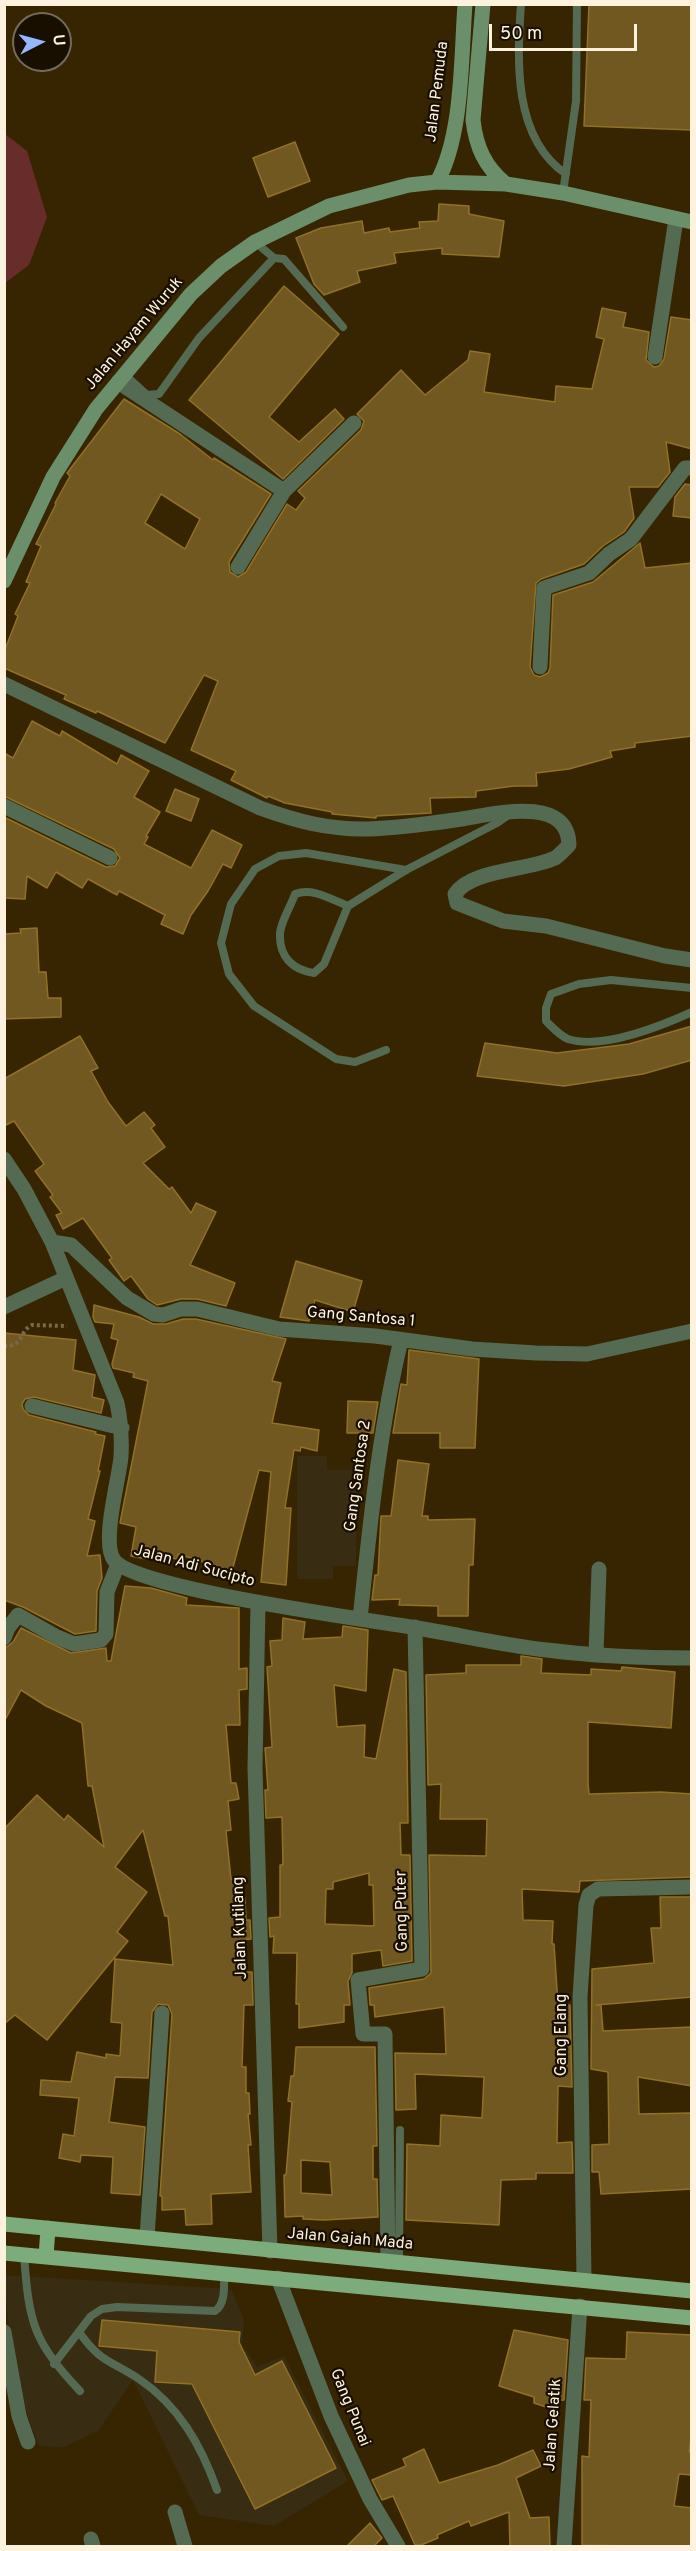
<!DOCTYPE html>
<style>
body{margin:0}
#map{position:relative;width:696px;height:2551px;overflow:hidden;background:#362500;font-family:Overpass,sans-serif}
canvas{display:block}
.frame{position:absolute;inset:0;border:6px solid #fdf2dd;pointer-events:none}
.north{position:absolute;left:12px;top:12px;width:60px;height:60px;box-sizing:border-box;background:#190f00;border:2px solid #746a58;border-radius:50%;rotate:84deg;font-size:16px;font-weight:700;line-height:24px;text-align:center;color:#fdf2dd}
.north::after{content:'';display:block;margin:auto;width:21px;height:27px;background:#94b7fd;clip-path:polygon(50% 0,100% 100%,50% 72%,0 100%)}
.scale{position:absolute;left:489px;top:24px;width:148px;height:27px;box-sizing:border-box;border:3px solid #fdf2dd;border-top:0;padding-left:8px;font-size:18px;line-height:21px;white-space:nowrap;color:#fdf2dd;-webkit-text-stroke:4px #190f00;paint-order:stroke}
</style>
<div id="map">
<canvas width="696" height="2551"></canvas>
<div class="frame"></div>
<div class="north">U</div>
<div class="scale">50 m</div>
</div>
<script>
const g = document.querySelector('canvas').getContext('2d');
g.lineJoin = 'round';
function fill(path, color) {
  g.fillStyle = color;
  g.fill(path, 'evenodd');
}
function stroke(path, color, width, dash) {
  g.strokeStyle = color;
  g.lineWidth = width;
  g.lineCap = dash ? 'butt' : 'round';
  g.setLineDash(dash || []);
  g.stroke(path);
}
function drawText(font, color, halo, rows, align = 'center') {
  g.font = font + ' Overpass,sans-serif';
  g.lineWidth = 4.5;
  g.setLineDash([]);
  g.textBaseline = 'middle';
  g.strokeStyle = halo;
  g.fillStyle = color;
  for (const [text, x, y, turn = 0] of rows) {
    g.save();
    g.translate(x, y);
    g.rotate((+turn || 0) * Math.PI / 180);
    g.textAlign = isNaN(turn) ? turn : align;
    if (halo) g.strokeText(text, 0, 0);
    g.fillText(text, 0, 0);
    g.restore();
  }
}
const built = new Path2D(`
 M 297,1456 L 327,1456 L 327,1470 L 356,1470 L 356,1566 L 333,1566 L 333,1579 L 297,1579 Z
 M 4,2275 L 231,2289 L 244,2320 L 241,2353 L 247,2351 L 257,2367 L 284,2356 L 348,2481 L 274,2526 L 199,2515 L 133,2380 L 98,2431 L 64,2447 L 39,2446 L 19,2393 L 9,2333 Z`);
const green = new Path2D(`
 M 5,134 L 27,151 L 47,217 L 29,265 L 5,283 Z`);
const building = new Path2D(`
 M 589,4 L 692,4 L 692,130 L 584,126 Z
 M 295,142 L 310,181 L 268,197 L 253,158 Z
 M 439,204 L 469,206 L 469,214 L 504,221 L 499,257 L 442,254 L 442,248 L 394,253 L 396,263 L 357,271 L 360,282 L 324,295 L 314,284 L 296,238 L 321,228 L 362,221 L 364,233 L 389,228 L 390,232 L 420,228 L 419,222 L 438,221 Z
 M 284,286 L 339,334 L 269,417 L 299,442 L 335,409 L 344,419 L 283,479 L 189,400 Z
 M 602,308 L 626,313 L 623,327 L 649,332 L 646,360 L 654,367 L 659,366 L 664,359 L 671,317 L 692,320 L 692,449 L 666,442 L 670,472 L 658,487 L 629,487 L 634,518 L 624,532 L 603,546 L 584,564 L 541,579 L 536,583 L 530,667 L 534,675 L 540,677 L 548,673 L 550,668 L 553,595 L 593,582 L 640,543 L 645,568 L 692,563 L 692,736 L 635,743 L 635,747 L 610,751 L 612,757 L 569,769 L 536,773 L 537,786 L 514,786 L 476,791 L 476,797 L 430,798 L 431,813 L 376,816 L 376,818 L 332,814 L 332,812 L 285,803 L 268,796 L 267,798 L 231,780 L 236,771 L 191,750 L 218,681 L 204,675 L 165,743 L 97,711 L 96,713 L 64,699 L 66,695 L 4,668 L 4,652 L 18,616 L 15,614 L 30,583 L 26,582 L 41,546 L 36,544 L 56,504 L 55,503 L 70,476 L 67,473 L 124,399 L 180,434 L 213,460 L 214,458 L 271,494 L 229,562 L 230,572 L 238,577 L 246,572 L 287,504 L 296,510 L 305,498 L 298,491 L 361,430 L 364,421 L 357,414 L 401,370 L 425,395 L 468,360 L 470,351 L 490,354 L 484,392 L 555,402 L 556,386 L 592,389 L 604,339 L 596,337 ZM 161,494 L 200,519 L 185,549 L 145,523 Z
 M 685,484 L 692,485 L 692,518 L 673,516 L 675,497 Z
 M 32,721 L 60,736 L 62,731 L 117,764 L 121,755 L 149,771 L 134,797 L 160,812 L 146,836 L 148,837 L 144,844 L 191,868 L 212,830 L 242,845 L 231,868 L 223,864 L 208,891 L 191,915 L 183,934 L 161,924 L 165,915 L 119,891 L 117,895 L 88,879 L 82,888 L 56,872 L 47,888 L 27,876 L 25,899 L 4,898 L 4,817 L 106,867 L 115,866 L 120,858 L 114,849 L 4,796 L 4,753 L 13,758 Z
 M 175,789 L 199,799 L 191,821 L 166,811 Z
 M 37,928 L 39,972 L 46,972 L 48,998 L 61,998 L 61,1017 L 4,1019 L 4,934 L 21,933 L 20,929 Z
 M 692,1026 L 692,1060 L 643,1074 L 564,1086 L 477,1076 L 485,1043 L 557,1053 L 629,1044 Z
 M 80,1036 L 98,1068 L 91,1071 L 108,1102 L 126,1126 L 144,1112 L 155,1125 L 151,1128 L 165,1147 L 143,1163 L 169,1189 L 172,1187 L 191,1213 L 196,1203 L 216,1212 L 190,1265 L 235,1283 L 226,1306 L 197,1299 L 181,1299 L 157,1305 L 148,1299 L 131,1276 L 124,1281 L 109,1260 L 112,1258 L 83,1218 L 63,1229 L 56,1215 L 62,1213 L 50,1197 L 53,1195 L 35,1171 L 44,1164 L 14,1121 L 4,1126 L 4,1079 Z
 M 296,1261 L 362,1281 L 353,1312 L 315,1300 L 309,1321 L 280,1317 Z
 M 94,1305 L 139,1317 L 153,1324 L 166,1324 L 183,1319 L 196,1319 L 286,1339 L 272,1381 L 281,1383 L 272,1423 L 319,1430 L 317,1451 L 301,1447 L 300,1451 L 294,1450 L 285,1508 L 291,1508 L 286,1585 L 261,1582 L 271,1472 L 259,1470 L 232,1571 L 178,1554 L 177,1559 L 147,1554 L 146,1559 L 131,1556 L 136,1527 L 120,1523 L 148,1381 L 133,1377 L 134,1373 L 113,1368 L 112,1364 L 118,1340 L 111,1338 L 114,1324 L 95,1322 L 93,1317 Z
 M 4,1333 L 76,1340 L 73,1370 L 95,1375 L 92,1397 L 104,1400 L 101,1413 L 34,1397 L 25,1399 L 22,1404 L 23,1409 L 29,1415 L 96,1432 L 95,1434 L 105,1436 L 98,1471 L 100,1471 L 88,1519 L 95,1521 L 87,1556 L 100,1555 L 102,1578 L 97,1591 L 96,1631 L 75,1634 L 23,1607 L 4,1600 Z
 M 409,1350 L 479,1359 L 475,1448 L 440,1448 L 440,1433 L 393,1433 L 401,1384 L 407,1385 Z
 M 348,1401 L 378,1402 L 373,1433 L 347,1433 Z
 M 398,1460 L 429,1464 L 422,1516 L 428,1516 L 428,1520 L 475,1519 L 473,1565 L 469,1565 L 468,1616 L 438,1616 L 438,1606 L 399,1605 L 400,1599 L 372,1600 L 375,1575 L 378,1575 L 381,1516 L 391,1516 Z
 M 125,1586 L 151,1588 L 187,1598 L 186,1605 L 239,1608 L 239,1669 L 247,1668 L 247,1689 L 239,1690 L 240,1725 L 226,1725 L 231,1783 L 236,1783 L 239,1799 L 228,1801 L 231,1830 L 226,1831 L 231,1879 L 235,1879 L 236,1899 L 245,1898 L 246,1920 L 250,1920 L 251,1939 L 240,1940 L 242,1972 L 252,1972 L 253,2005 L 244,2005 L 242,2067 L 246,2067 L 246,2093 L 249,2093 L 250,2114 L 248,2114 L 251,2145 L 248,2145 L 251,2192 L 211,2194 L 212,2224 L 186,2225 L 185,2209 L 162,2210 L 162,2196 L 160,2196 L 172,2014 L 168,2005 L 158,2004 L 152,2012 L 148,2078 L 115,2077 L 113,2093 L 109,2122 L 145,2127 L 140,2195 L 111,2193 L 113,2157 L 81,2155 L 80,2162 L 59,2158 L 63,2134 L 74,2136 L 79,2098 L 40,2095 L 41,2080 L 71,2082 L 77,2052 L 106,2058 L 106,2054 L 120,2056 L 122,2023 L 111,2022 L 115,1959 L 173,1965 L 168,1916 L 165,1916 L 143,1830 L 115,1867 L 147,1892 L 117,1932 L 128,1941 L 47,2040 L 15,2015 L 4,2024 L 4,1829 L 37,1795 L 64,1820 L 68,1815 L 104,1847 L 92,1786 L 88,1786 L 82,1723 L 46,1706 L 21,1690 L 4,1722 L 4,1649 L 13,1642 L 21,1628 L 71,1653 L 106,1648 L 107,1661 L 111,1661 Z
 M 283,1618 L 305,1622 L 303,1639 L 342,1637 L 343,1626 L 368,1630 L 366,1691 L 334,1685 L 337,1727 L 365,1725 L 364,1757 L 376,1759 L 394,1669 L 406,1672 L 408,1823 L 400,1823 L 401,1855 L 410,1855 L 412,1961 L 383,1966 L 381,1950 L 352,1954 L 352,1973 L 348,1981 L 350,2005 L 344,2005 L 344,2022 L 299,2028 L 299,2004 L 296,2004 L 297,1953 L 273,1953 L 274,1936 L 270,1937 L 269,1918 L 280,1917 L 280,1865 L 283,1865 L 282,1817 L 266,1818 L 265,1790 L 268,1790 L 265,1748 L 272,1747 L 267,1667 L 272,1666 L 270,1641 L 282,1640 ZM 369,1873 L 369,1885 L 373,1885 L 374,1926 L 325,1924 L 326,1889 L 333,1889 L 333,1882 Z
 M 521,1656 L 542,1659 L 541,1673 L 591,1675 L 591,1669 L 621,1671 L 622,1667 L 675,1672 L 671,1728 L 588,1722 L 588,1783 L 589,1794 L 661,1792 L 692,1794 L 692,1877 L 580,1881 L 579,1892 L 522,1889 L 523,1920 L 553,1921 L 552,1944 L 554,1944 L 558,2005 L 570,2005 L 572,2087 L 558,2086 L 557,2143 L 572,2142 L 573,2173 L 536,2173 L 536,2179 L 501,2180 L 499,2225 L 406,2220 L 407,2144 L 440,2146 L 441,2115 L 482,2118 L 484,2077 L 415,2074 L 416,2109 L 396,2110 L 395,2053 L 446,2054 L 444,2007 L 375,2017 L 374,2005 L 370,2005 L 369,1988 L 424,1979 L 431,1973 L 429,1855 L 486,1856 L 487,1819 L 440,1819 L 441,1784 L 428,1785 L 426,1675 L 466,1673 L 466,1665 L 521,1665 Z
 M 660,1897 L 692,1897 L 692,1997 L 596,2005 L 601,2005 L 603,2031 L 692,2027 L 692,2086 L 638,2077 L 639,2114 L 692,2113 L 692,2189 L 601,2194 L 599,2172 L 592,2172 L 592,2145 L 609,2144 L 608,2072 L 591,2069 L 592,1969 L 654,1963 L 651,1928 L 661,1928 Z
 M 296,2047 L 375,2047 L 377,2146 L 373,2146 L 373,2179 L 377,2179 L 378,2217 L 324,2220 L 303,2219 L 303,2216 L 285,2217 L 284,2175 L 286,2175 L 292,2102 L 288,2101 L 291,2076 L 294,2076 ZM 301,2160 L 330,2162 L 332,2195 L 301,2193 Z
 M 102,2320 L 240,2332 L 239,2342 L 255,2375 L 282,2361 L 336,2468 L 255,2509 L 192,2384 L 155,2382 L 157,2351 L 99,2346 Z
 M 514,2330 L 568,2340 L 564,2400 L 550,2401 L 546,2407 L 534,2403 L 534,2397 L 499,2386 Z
 M 627,2332 L 692,2335 L 692,2431 L 689,2452 L 692,2452 L 692,2475 L 679,2474 L 674,2506 L 692,2508 L 692,2547 L 582,2545 L 582,2456 L 589,2457 L 591,2400 L 584,2400 L 586,2358 L 626,2359 Z
 M 424,2449 L 439,2483 L 498,2465 L 533,2450 L 541,2466 L 516,2478 L 530,2518 L 549,2517 L 550,2547 L 510,2547 L 509,2512 L 471,2526 L 469,2521 L 437,2535 L 438,2538 L 421,2545 L 415,2545 L 393,2496 L 382,2500 L 372,2480 L 406,2466 L 403,2459 Z
 M 370,2523 L 382,2538 L 373,2547 L 346,2547 Z`);
const path = new Path2D(`
 M 4,1346 C 24,1347 19,1331 32,1325 L 67,1326`);
const lane = new Path2D(`
 M 521,4 C 517,61 513,138 566,174
 M 563,193 L 576,101 L 577,4
 M 255,242 L 274,258 L 284,259 L 343,327
 M 124,374 L 147,395 L 159,394 L 199,338 L 274,258
 M 348,906 C 332,900 313,887 295,894 C 291,906 280,923 280,934 C 279,957 293,970 314,973 L 324,964 L 348,906 L 406,870 L 497,823 L 510,814
 M 692,988 L 611,980 L 579,984 L 551,994 L 546,1008 L 546,1021 C 552,1027 560,1036 568,1039 C 602,1050 661,1026 692,1012
 M 386,1050 L 355,1062 L 336,1059 L 254,1006 L 229,974 L 221,943 L 231,904 L 255,869 L 279,856 L 306,853 L 406,870
 M 24,2255 C 29,2323 33,2341 80,2391
 M 399,2263 L 400,2130
 M 79,2332 C 101,2363 110,2360 139,2379 C 179,2406 201,2445 217,2490
 M 54,2364 L 91,2316 L 102,2309 L 117,2307 L 215,2311 C 226,2304 224,2285 224,2273`);
const street = new Path2D(`
 M 655,357 L 676,219
 M 118,382 L 284,491 L 354,423
 M 238,567 L 284,491
 M 540,667 L 544,588 L 589,573 L 609,554 L 631,539 L 685,468 L 692,468
 M 4,684 L 260,808 C 296,821 329,830 368,829 C 397,828 427,824 455,820 C 487,816 568,792 569,845 C 565,849 560,855 555,858 C 527,871 472,869 455,894 L 457,903 L 503,921 L 546,926 L 665,956 L 692,960
 M 4,806 L 110,858
 M 4,1159 L 24,1189 L 52,1242 L 117,1403 C 121,1422 122,1438 121,1457 C 119,1479 101,1543 114,1560 C 134,1589 371,1620 417,1628 C 460,1635 503,1645 547,1650 C 594,1656 644,1658 692,1658
 M 52,1242 L 71,1245 L 127,1298 L 154,1314 L 163,1315 L 181,1309 L 197,1309 L 279,1329 L 375,1336 L 472,1349 L 536,1353 L 587,1354 L 692,1331
 M 4,1307 L 66,1278
 M 32,1406 L 122,1428
 M 258,1603 L 255,1768 L 270,2251
 M 360,1619 C 370,1525 379,1432 401,1340
 M 4,1638 L 8,1628 L 18,1615 L 57,1637 L 74,1644 L 101,1640 L 106,1634 L 107,1592 L 118,1564
 M 596,1654 L 599,1569
 M 147,2237 L 162,2013
 M 388,2262 L 385,2034 L 363,2034 L 358,1980 L 422,1969 L 415,1627
 M 278,2278 L 331,2416 L 370,2499 L 398,2546
 M 584,2280 L 580,1997 L 586,1905 L 589,1895 L 598,1889 L 692,1887
 M 4,2332 L 19,2416 L 28,2442
 M 175,2512 L 185,2546
 M 91,2539 L 93,2546
 M 564,2546 L 580,2306`);
const secondary = new Path2D(`
 M 483,4 L 473,120 C 476,147 485,167 506,184
 M 437,182 C 463,135 461,58 465,4
 M 4,581 L 53,477 L 96,409 L 191,294 L 221,266 L 255,242 L 329,206 L 409,185 L 437,182 L 506,184 L 563,193 L 692,222`);
const primary = new Path2D(`
 M 4,2224 L 692,2291
 M 4,2253 L 692,2318
 M 46,2257 L 48,2228`);
const streetNames = [
 ["Jalan Pemuda",438,92,-83],
 ["Jalan Hayam Wuruk",135,334,-50],
 ["Gang Santosa 1",361,1318,5],
 ["Gang Santosa 2",359,1476,-82],
 ["Jalan Adi Sucipto",194,1567,15],
 ["Gang Puter",403,1911,-91],
 ["Jalan Kutilang",241,1928,-92],
 ["Gang Elang",563,2035,-90],
 ["Jalan Gajah Mada",350,2240,5],
 ["Gang Punai",349,2408,68],
 ["Jalan Gelatik",554,2425,-86]
];
fill(built, '#382c12');
fill(green, '#682d2b');
fill(building, '#715820');
stroke(building, '#927126', 1.5);
stroke(path, '#78694a', 4, [3, 3]);
stroke(lane, '#546a53', 8);
stroke(street, '#546a53', 15);
stroke(secondary, '#6b8f6a', 15);
stroke(primary, '#7dac7c', 15);
drawText('16px', '#fdf2dd', '#190f00', streetNames);
</script>
